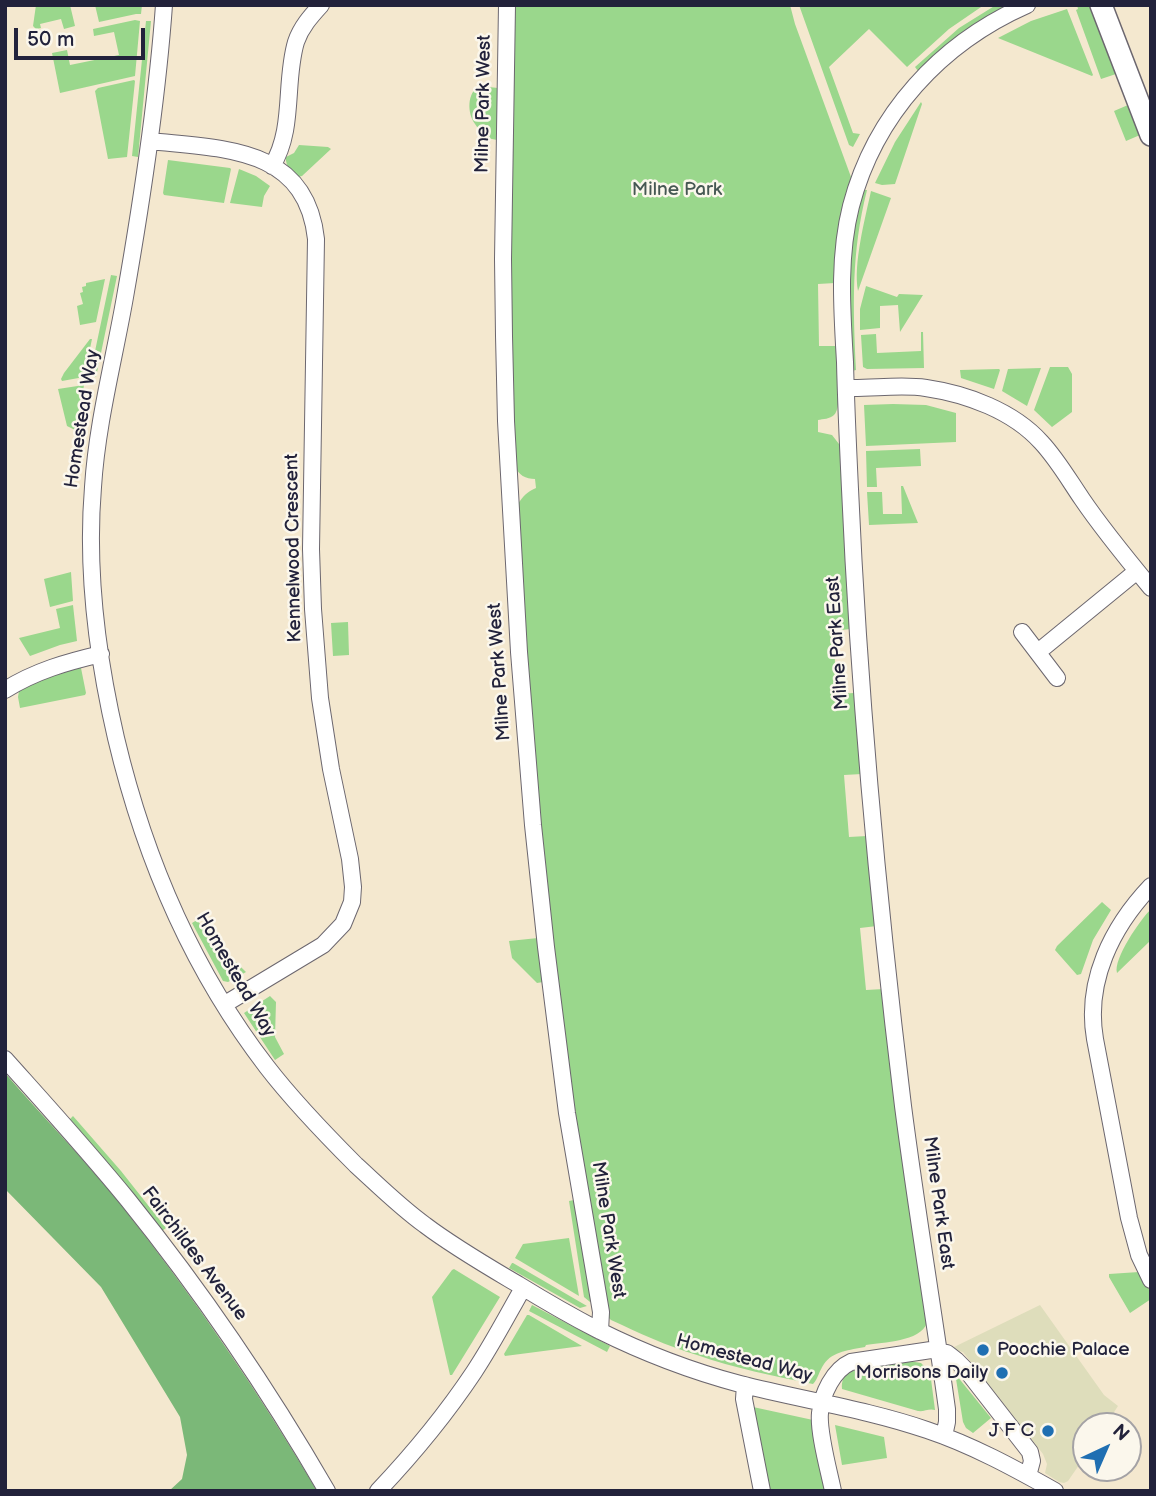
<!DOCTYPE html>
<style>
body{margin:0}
#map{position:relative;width:1156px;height:1496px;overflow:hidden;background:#f4e8cf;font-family:"Balsamiq Sans",sans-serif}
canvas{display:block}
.frame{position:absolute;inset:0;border:7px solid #22223b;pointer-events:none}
.north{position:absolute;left:1072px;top:1412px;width:70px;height:70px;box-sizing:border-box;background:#fbf7ec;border:2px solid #a4a2a5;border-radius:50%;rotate:44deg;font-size:19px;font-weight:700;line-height:28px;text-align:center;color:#22223b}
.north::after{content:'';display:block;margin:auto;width:24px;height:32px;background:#1f6fb2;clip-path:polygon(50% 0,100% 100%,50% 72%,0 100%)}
.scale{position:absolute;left:14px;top:28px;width:131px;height:32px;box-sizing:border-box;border:4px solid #22223b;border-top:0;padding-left:9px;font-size:21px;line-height:24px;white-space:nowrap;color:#22223b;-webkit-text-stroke:5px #fbf7ec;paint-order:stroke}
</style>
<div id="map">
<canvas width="1156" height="1496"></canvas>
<div class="frame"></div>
<div class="north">N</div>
<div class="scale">50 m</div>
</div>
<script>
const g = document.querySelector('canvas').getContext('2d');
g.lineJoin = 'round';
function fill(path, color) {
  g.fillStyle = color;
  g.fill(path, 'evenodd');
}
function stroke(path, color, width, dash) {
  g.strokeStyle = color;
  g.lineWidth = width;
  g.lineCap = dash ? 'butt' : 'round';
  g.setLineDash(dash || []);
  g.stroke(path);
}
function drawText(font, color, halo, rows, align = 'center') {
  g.font = font + ' "Balsamiq Sans",sans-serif';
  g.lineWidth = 5;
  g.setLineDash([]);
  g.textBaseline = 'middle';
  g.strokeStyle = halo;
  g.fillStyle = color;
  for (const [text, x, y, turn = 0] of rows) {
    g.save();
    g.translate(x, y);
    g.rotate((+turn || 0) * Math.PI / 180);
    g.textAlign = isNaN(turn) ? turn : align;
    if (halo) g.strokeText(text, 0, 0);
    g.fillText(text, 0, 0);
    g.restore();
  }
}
const built = new Path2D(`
 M 1040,1305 L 1104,1395 L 1118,1406 L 1105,1426 L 1086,1426 L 1086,1455 L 1068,1481 L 1064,1483 L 1059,1482 L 1045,1473 L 1047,1464 L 1043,1454 L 963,1352 L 950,1349 Z`);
const green = new Path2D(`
 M 36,5 L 70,5 L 75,26 L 64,29 L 61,19 L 40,24 L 41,28 L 36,29 L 33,26 Z
 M 95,5 L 142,5 L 141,14 L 136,14 L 99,22 Z
 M 513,5 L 790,5 L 795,24 L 851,177 L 835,283 L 818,284 L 819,346 L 837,346 C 837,359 843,408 834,415 C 830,419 823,419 818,420 L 818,432 L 832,435 L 839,444 L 841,452 L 850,629 L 833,631 L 837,694 L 854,693 L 862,774 L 844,775 L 849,837 L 867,836 L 877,926 L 860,928 L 866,990 L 884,989 L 927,1323 C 920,1342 883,1342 866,1345 L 865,1347 C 850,1350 833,1351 824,1364 C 819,1371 818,1379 813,1384 C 774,1376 734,1368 697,1355 C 667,1346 639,1333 611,1320 L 608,1317 C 584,1172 561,1027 545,880 C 532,755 524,629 518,504 C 523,496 527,492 536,488 L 535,479 C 526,479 518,475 515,466 L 510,260 Z
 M 799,5 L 984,5 L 949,29 L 907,67 L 869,29 L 829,67 L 853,133 L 860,134 L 853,147 L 849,145 Z
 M 996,5 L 1009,5 C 975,22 946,44 918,71 L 915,67 L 959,28 Z
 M 1077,5 L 1091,5 L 1116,74 L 1101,79 L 1076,10 L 1078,9 Z
 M 1067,9 L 1093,75 L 1092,76 L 998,38 L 1031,21 Z
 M 135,20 L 140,21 L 135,76 L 60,93 L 52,53 L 67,50 L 70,65 L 119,55 L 114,32 L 94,36 L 93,29 Z
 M 146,21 L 151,21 L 138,157 L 132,156 Z
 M 134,80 L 135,81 L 127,157 L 108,159 L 95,91 L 98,88 Z
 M 479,86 L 498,88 L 497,140 L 487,138 C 483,134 478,129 475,124 C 467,113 467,93 479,86 Z
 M 921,102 L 922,104 L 895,184 L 882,185 L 875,183 L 895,142 Z
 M 1128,105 L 1140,135 L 1126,141 L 1114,111 Z
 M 299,145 L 328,147 L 331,149 L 302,176 L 298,177 C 292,171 285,167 286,157 L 294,153 Z
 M 168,160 L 230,168 L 231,169 L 224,203 L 164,195 L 163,193 Z
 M 239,169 L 256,176 L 270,186 L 264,196 L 262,207 L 230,203 Z
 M 865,190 L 867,190 C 851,253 853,307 856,370 L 852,371 C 850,320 846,270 855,221 C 858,210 859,198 865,190 Z
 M 871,191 L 891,198 L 858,291 C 853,264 865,219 871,191 Z
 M 111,275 L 117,276 L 96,377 L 90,375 Z
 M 105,279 L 96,322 L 80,325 L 77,306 L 83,304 L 80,293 L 83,292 L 82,287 L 86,286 L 86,283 Z
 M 866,286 L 897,297 L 899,294 L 923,295 L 900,332 L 898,305 L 880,306 L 880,328 L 860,330 L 860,309 Z
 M 921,332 L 923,332 L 924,368 L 867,369 L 863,367 L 861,335 L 876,334 L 877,353 L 921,351 Z
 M 90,339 L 92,339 L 84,377 L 62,381 L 61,379 L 64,373 Z
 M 1050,367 L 1068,367 L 1072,374 L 1072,412 L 1052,427 L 1034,410 Z
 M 1041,368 L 1027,406 L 1002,391 L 1008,369 Z
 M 999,369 L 1000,370 L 994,389 L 961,378 L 960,370 Z
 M 84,385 L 77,431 L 67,426 L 58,389 Z
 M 893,404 L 926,405 L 956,413 L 956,442 L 866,446 L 864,405 Z
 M 920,449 L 921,466 L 876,468 L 877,487 L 867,487 L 866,451 Z
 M 901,486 L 903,486 L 918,523 L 869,525 L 867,492 L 882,492 L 883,514 L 902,514 Z
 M 71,572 L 73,601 L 50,607 L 44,579 Z
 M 73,605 L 77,641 L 60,645 L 30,656 L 19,638 L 60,628 L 56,609 Z
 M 348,622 L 349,655 L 333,656 L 331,623 Z
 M 76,668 L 81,668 L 86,693 L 85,695 L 20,708 L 18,697 L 19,691 L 43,679 Z
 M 1102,902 L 1111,910 L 1093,940 L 1081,974 L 1077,975 L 1055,950 L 1057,946 Z
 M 1151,909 L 1151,940 L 1117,973 C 1113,959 1140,920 1151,909 Z
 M 197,920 L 211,938 L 246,972 L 228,982 L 223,981 L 192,923 Z
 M 538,938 L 543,982 L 537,983 L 512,958 L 509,941 Z
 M 270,996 L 276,1002 L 275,1037 L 284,1054 L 275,1060 L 244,1013 Z
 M 73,1116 L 121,1171 L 166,1228 L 162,1231 L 129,1188 L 70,1119 Z
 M 574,1200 L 591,1301 L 590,1302 L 584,1297 L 569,1201 Z
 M 569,1238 L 579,1296 L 515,1258 L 523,1244 Z
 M 512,1263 L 513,1263 L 587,1306 L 580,1308 L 509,1268 Z
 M 454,1269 L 500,1297 L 452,1375 L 450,1375 L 432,1297 L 452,1270 Z
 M 1139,1272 L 1151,1293 L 1151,1299 L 1130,1313 L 1109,1277 L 1109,1274 Z
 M 532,1305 L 610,1346 L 607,1352 L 529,1311 Z
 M 527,1315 L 529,1315 L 582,1346 L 505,1356 L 504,1354 Z
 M 909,1361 L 921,1363 L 927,1369 L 931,1379 L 935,1410 C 929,1408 924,1412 918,1411 L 842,1389 C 841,1381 844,1375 851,1371 Z
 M 957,1376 L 991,1418 L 973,1433 L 966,1428 L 963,1422 L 956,1379 Z
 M 753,1407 L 813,1420 L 827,1491 L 769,1491 Z
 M 835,1425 L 884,1437 L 887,1458 L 842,1465 Z`);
const forest = new Path2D(`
 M 5,1073 C 43,1117 84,1159 121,1205 C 193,1296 258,1391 317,1491 L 169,1491 L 182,1479 L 187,1455 L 180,1417 L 101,1287 L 5,1189 Z`);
const minor = new Path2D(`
 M 164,5 C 157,103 142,200 125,297 C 114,360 97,423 93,487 C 86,571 97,656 116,738 C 144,856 193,971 267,1067 C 294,1102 325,1134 356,1165 C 378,1185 400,1207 425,1225 C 454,1247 487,1266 519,1285 C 545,1301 571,1316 598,1330 C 644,1353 691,1371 740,1384 C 802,1400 866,1409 927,1430 C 972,1445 1014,1468 1055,1491
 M 507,5 L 503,259 L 504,336 L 506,421 L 519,652 L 533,825 L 546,947 L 567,1113 L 601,1312 L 600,1331
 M 150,141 C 222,149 306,146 316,239 L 311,549 L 313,609 L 320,698 L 331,769 L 350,859 L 353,887 L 352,902 L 343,924 L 323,945 L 225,1004
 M 272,166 C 295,129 284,82 296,42 C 301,27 311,16 321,5
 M 846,388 C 872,389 900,384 926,388 C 967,394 1013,411 1041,442 C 1057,459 1069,480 1082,499 C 1103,530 1127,559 1151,588
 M 1022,632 L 1057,678
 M 1038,652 L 1137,571
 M 5,690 C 35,671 67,662 101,654
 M 1151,886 C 1112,927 1085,981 1095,1039 L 1129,1218 L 1139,1255 L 1151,1280
 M 5,1059 C 47,1106 89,1152 128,1200 C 202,1292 268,1389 327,1491
 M 745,1385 L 744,1399 L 762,1491
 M 944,1436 L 947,1422 L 947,1409 C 933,1308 916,1207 903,1106 C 878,901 859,695 850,489 C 848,447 846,404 845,362 C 842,310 838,257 851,206 C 875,114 941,43 1027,5
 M 378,1491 C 413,1454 446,1414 474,1372 C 492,1345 507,1316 523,1288
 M 833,1491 C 829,1471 818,1432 820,1413 C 822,1394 833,1370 851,1362 L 931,1350 L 947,1353 L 956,1360 L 967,1371 L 1030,1452 L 1032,1461 L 1028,1476`);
const tertiary = new Path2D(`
 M 1101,5 L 1151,135`);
const markers = [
 [983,1350,7,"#1f6fb2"],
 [1002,1373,7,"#1f6fb2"],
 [1048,1431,7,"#1f6fb2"]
];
const streetNames = [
 ["Milne Park West",484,104,-89],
 ["Homestead Way",83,419,-81],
 ["Kennelwood Crescent",294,548,-91],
 ["Milne Park East",838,643,-94],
 ["Milne Park West",500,672,-94],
 ["Homestead Way",235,975,60],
 ["Milne Park East",938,1203,82],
 ["Milne Park West",608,1230,81],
 ["Fairchildes Avenue",194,1254,53],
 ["Homestead Way",744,1359,15]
];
const parkNames = [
 ["Milne Park",677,190]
];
const poiNames = [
 ["Poochie Palace",997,1350,"left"],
 ["Morrisons Daily",988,1373],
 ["J F C",1034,1431]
];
fill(built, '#deddbb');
fill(green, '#9ad78c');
fill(forest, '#7bb878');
stroke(minor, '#6c676f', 18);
stroke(tertiary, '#6c676f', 24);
stroke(minor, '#fff', 16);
stroke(tertiary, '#fff', 21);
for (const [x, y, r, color] of markers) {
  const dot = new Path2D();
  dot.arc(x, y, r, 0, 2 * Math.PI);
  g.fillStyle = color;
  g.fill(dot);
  stroke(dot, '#fbf7ec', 2.5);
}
drawText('19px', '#22223b', '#fbf7ec', streetNames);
drawText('19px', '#465853', '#fbf7ec', parkNames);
drawText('19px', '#22223b', '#fbf7ec', poiNames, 'right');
</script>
